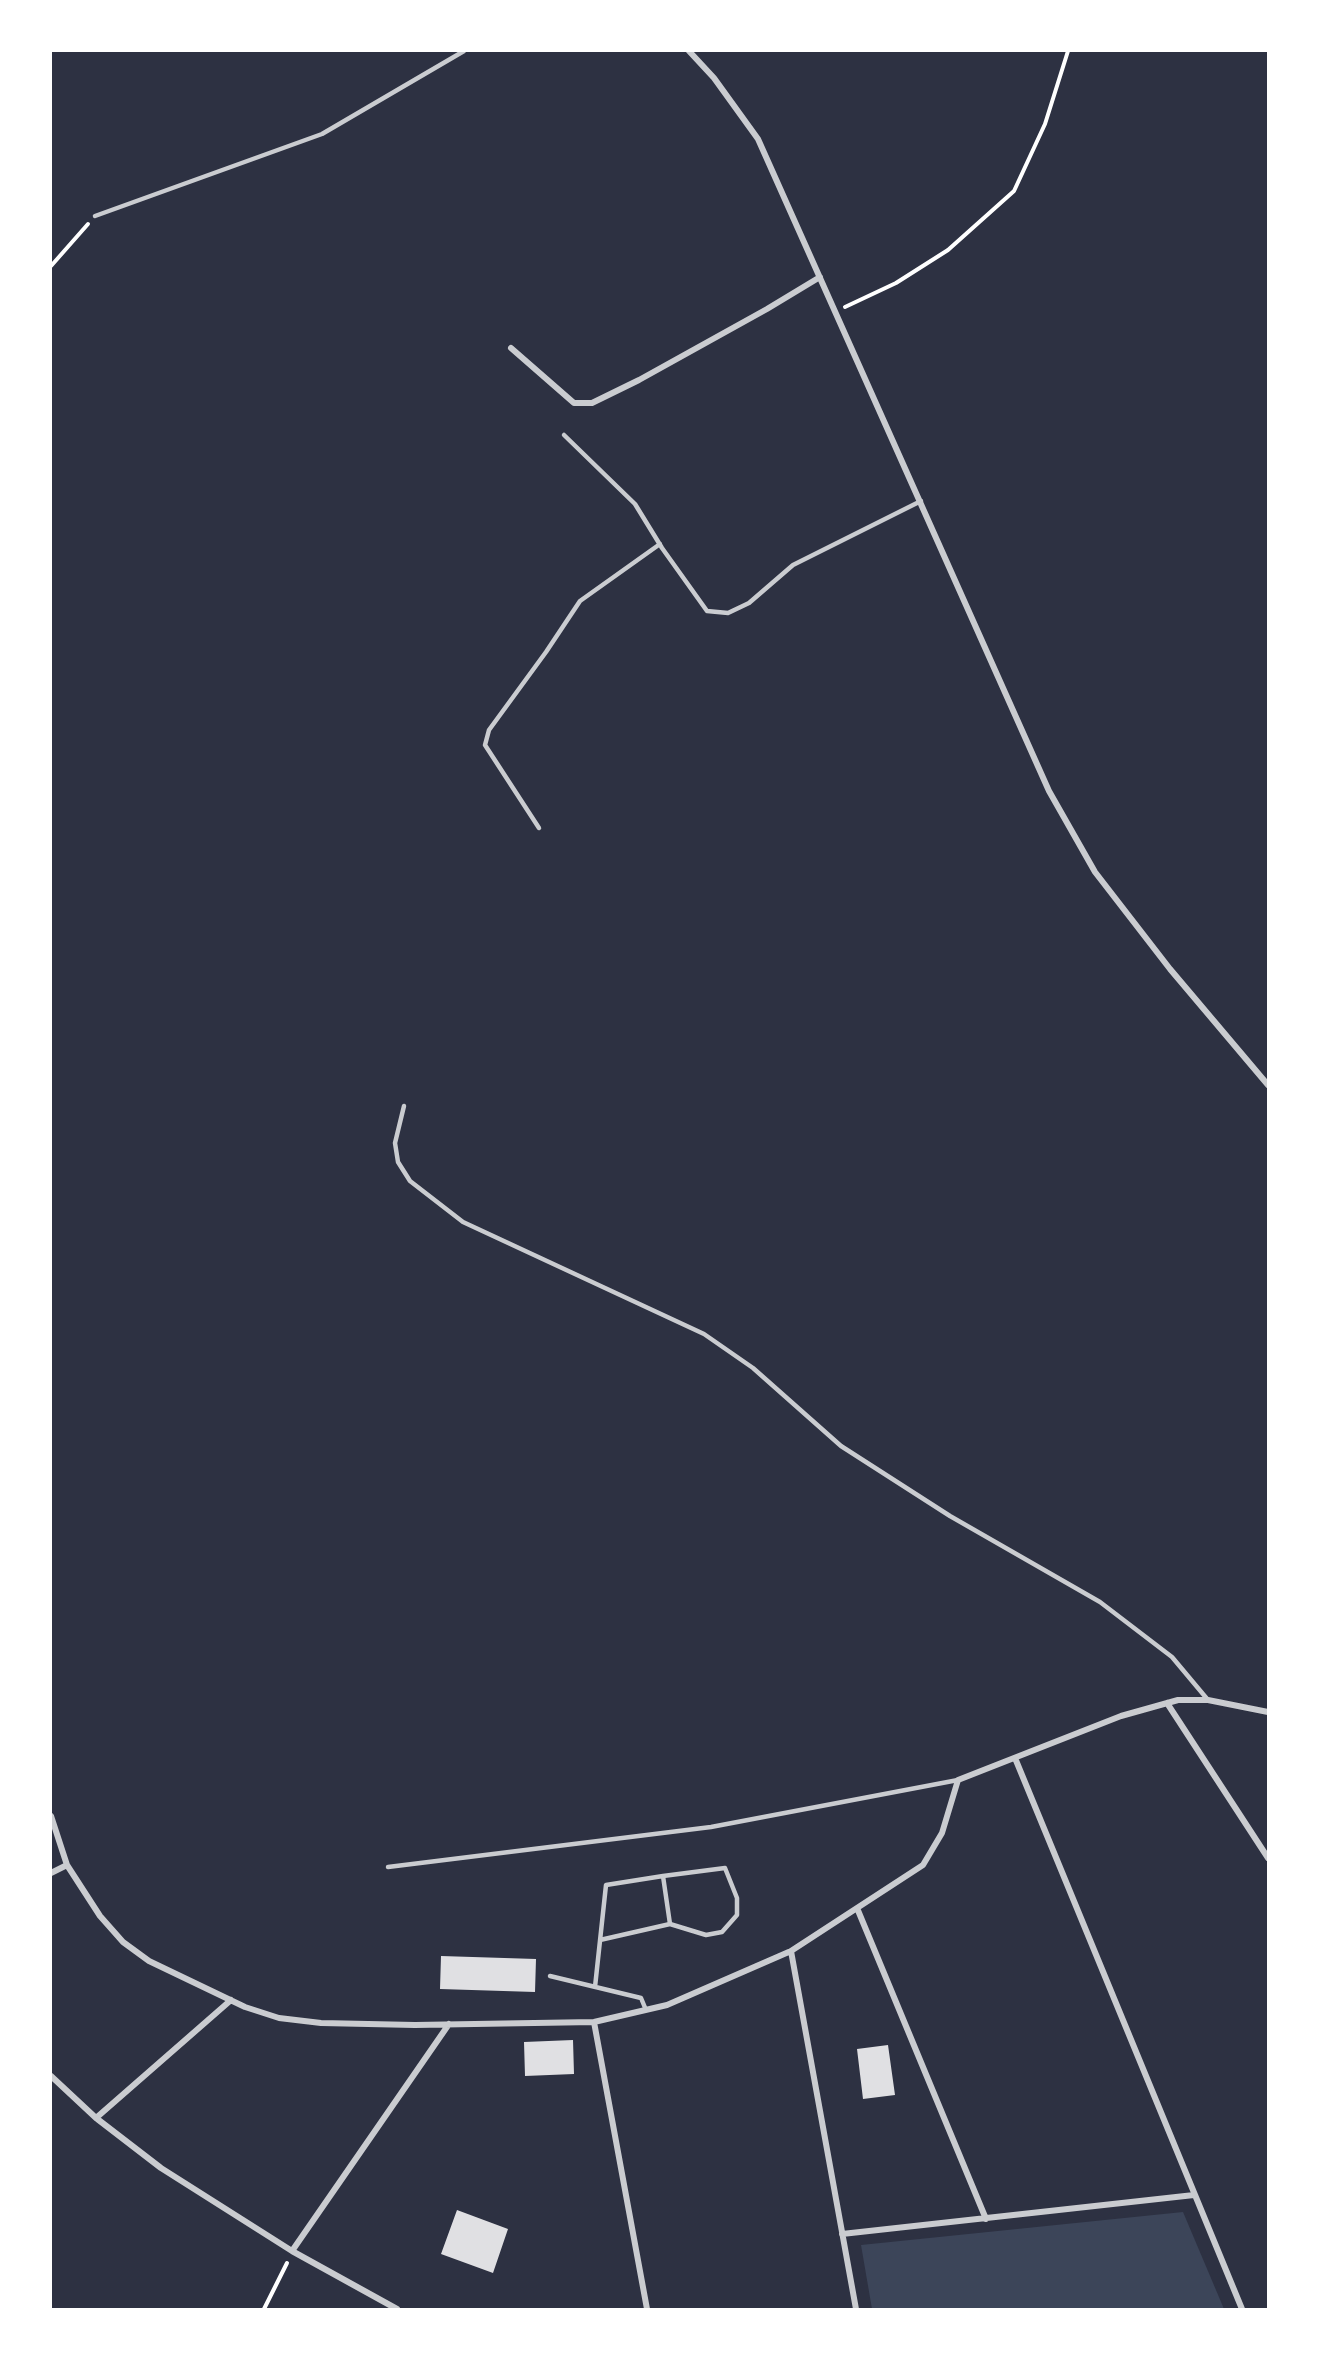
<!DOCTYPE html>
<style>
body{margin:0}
#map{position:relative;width:1319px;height:2360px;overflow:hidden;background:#2d3142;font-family:Arial,sans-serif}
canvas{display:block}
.frame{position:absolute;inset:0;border:52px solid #fff;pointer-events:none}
</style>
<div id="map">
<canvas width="1319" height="2360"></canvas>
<div class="frame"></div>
</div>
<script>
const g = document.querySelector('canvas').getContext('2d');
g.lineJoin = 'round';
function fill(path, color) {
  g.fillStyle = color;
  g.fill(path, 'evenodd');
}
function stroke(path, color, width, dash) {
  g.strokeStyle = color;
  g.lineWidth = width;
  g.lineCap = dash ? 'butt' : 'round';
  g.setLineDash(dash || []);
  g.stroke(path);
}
const green = new Path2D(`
 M 1183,2212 L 1224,2309 L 872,2309 L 861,2245 Z`);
const building = new Path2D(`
 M 441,1956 L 536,1959 L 535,1992 L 440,1989 Z
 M 573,2040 L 574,2074 L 525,2076 L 524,2042 Z
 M 888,2045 L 895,2095 L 863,2099 L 857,2049 Z
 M 457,2210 L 508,2229 L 493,2273 L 441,2254 Z`);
const path = new Path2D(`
 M 51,266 L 88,224
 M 845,307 L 896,283 L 948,250 L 1014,191 L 1045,124 L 1068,51
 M 264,2309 L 287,2263`);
const service = new Path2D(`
 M 95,216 L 322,134 L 464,51
 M 564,435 L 635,504 L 662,548 L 707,611 L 728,613 L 749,603 L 793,565 L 921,501
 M 539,828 L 485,745 L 489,730 L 546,652 L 580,601 L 660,544
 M 404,1106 L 395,1143 L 398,1162 L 410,1181 L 463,1222 L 704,1334 L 753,1368 L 841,1446 L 950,1516 L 1100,1602 L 1172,1657 L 1208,1700
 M 388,1867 L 711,1827 L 958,1780
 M 663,1876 L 725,1868 L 737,1898 L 737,1915 L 722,1932 L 706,1935 L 670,1924
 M 550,1976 L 641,1998 L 646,2010
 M 595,1987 L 606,1885 L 663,1876 L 670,1924 L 600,1940`);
const minor = new Path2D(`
 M 689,51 L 714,78 L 758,139 L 1049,791 L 1095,872 L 1170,969 L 1268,1085
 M 511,348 L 574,403 L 592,403 L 639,380 L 767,309 L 820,277
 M 1167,1703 L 1268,1858
 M 1015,1758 L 1242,2309
 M 51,1816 L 67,1865 L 100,1916 L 123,1942 L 149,1961 L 245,2007 L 279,2018 L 321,2023 L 415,2025 L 594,2022 L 667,2005 L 791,1951 L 923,1865 L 942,1833 L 958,1780 L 1121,1716 L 1178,1700 L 1208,1700 L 1268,1712
 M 51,1873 L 67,1865
 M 857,1908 L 986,2219
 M 791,1951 L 856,2309
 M 594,2022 L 647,2309
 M 51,2076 L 96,2118 L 161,2168 L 292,2251 L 397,2309
 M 96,2118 L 231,2000
 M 842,2234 L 1194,2195
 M 292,2251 L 449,2024`);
fill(green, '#3c4559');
fill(building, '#e0e0e3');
stroke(path, '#fff', 4);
stroke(service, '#caccd0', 4.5);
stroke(minor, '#caccd0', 6);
</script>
